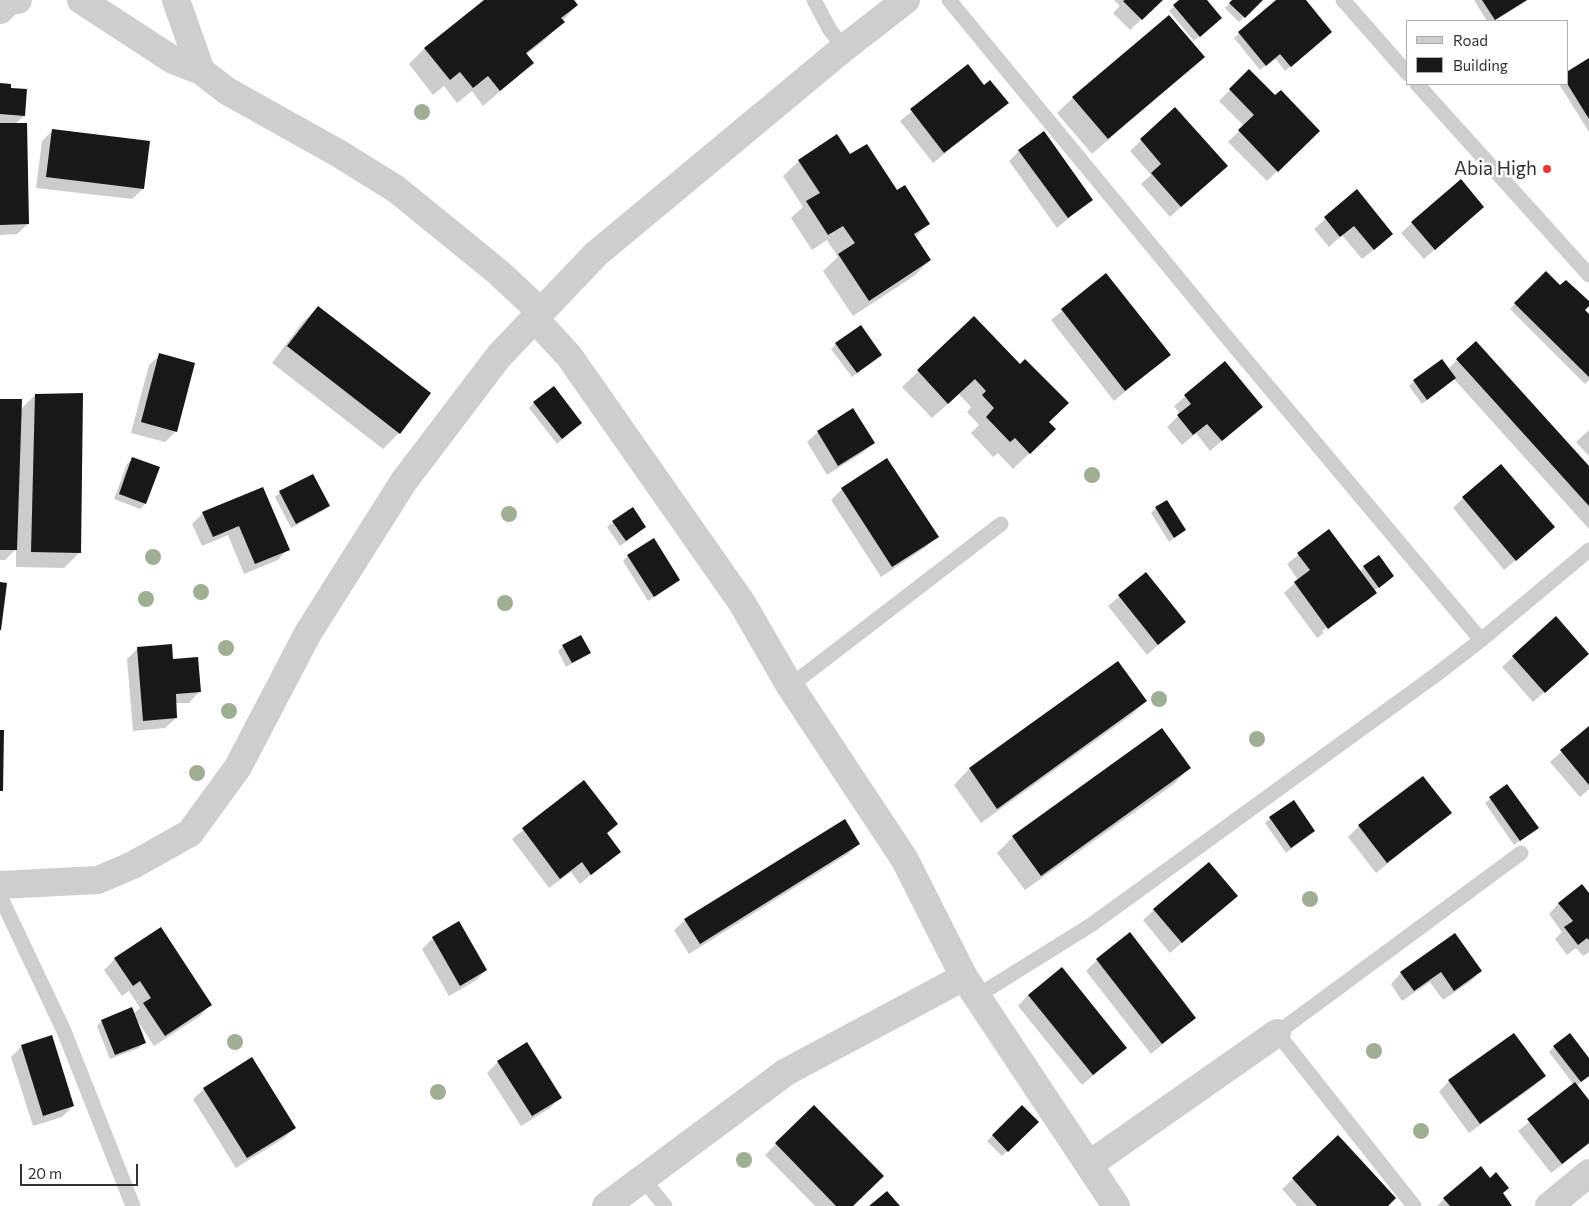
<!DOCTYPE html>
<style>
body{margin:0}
#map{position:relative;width:1589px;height:1206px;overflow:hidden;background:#fff;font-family:Commissioner,sans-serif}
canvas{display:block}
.legend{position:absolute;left:1406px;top:20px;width:162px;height:65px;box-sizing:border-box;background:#fff;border:1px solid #adadad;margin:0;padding:6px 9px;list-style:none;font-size:15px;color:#313131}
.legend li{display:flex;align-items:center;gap:10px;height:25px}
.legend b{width:25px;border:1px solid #adadad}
.scale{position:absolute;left:20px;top:1164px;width:118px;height:22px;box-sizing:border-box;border:2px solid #313131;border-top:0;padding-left:6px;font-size:15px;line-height:18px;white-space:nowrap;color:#313131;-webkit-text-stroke:4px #fff;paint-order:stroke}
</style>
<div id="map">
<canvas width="1589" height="1206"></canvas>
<ul class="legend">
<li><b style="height:6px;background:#cecece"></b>Road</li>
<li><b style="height:14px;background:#181818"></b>Building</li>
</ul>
<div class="scale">20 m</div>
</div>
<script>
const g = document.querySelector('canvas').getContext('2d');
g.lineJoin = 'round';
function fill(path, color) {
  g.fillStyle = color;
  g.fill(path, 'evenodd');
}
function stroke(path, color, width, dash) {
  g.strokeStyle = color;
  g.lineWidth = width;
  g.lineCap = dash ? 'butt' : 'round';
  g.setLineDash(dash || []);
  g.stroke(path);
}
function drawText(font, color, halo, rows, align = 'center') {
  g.font = font + ' Commissioner,sans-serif';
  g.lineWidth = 5;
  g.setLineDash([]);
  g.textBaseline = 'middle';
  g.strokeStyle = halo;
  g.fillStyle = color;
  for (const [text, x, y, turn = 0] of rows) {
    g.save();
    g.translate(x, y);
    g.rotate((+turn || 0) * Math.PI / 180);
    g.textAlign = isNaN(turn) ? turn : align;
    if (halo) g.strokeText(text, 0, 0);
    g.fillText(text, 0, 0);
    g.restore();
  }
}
const shadow = new Path2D(`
 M 486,0 L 573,0 L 577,5 L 547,38 L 526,55 L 533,63 L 483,106 L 472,91 L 457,103 L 444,86 L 433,95 L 409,64 L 425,48 Z
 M 1114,0 L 1162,0 L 1130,30 L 1113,13 L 1120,6 Z
 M 1181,0 L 1205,0 L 1215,23 L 1194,41 L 1169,11 Z
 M 1233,0 L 1261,0 L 1239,22 L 1225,8 Z
 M 1278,0 L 1304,0 L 1326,37 L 1285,71 L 1275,58 L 1260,70 L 1234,38 Z
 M 1474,0 L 1528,0 L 1494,21 L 1487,21 Z
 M 1203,57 L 1092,154 L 1057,113 L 1073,98 Z
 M 1589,59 L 1589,132 L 1559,84 L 1568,84 L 1568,73 Z
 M 968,66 L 984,87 L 1007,103 L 933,163 L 900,121 Z
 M 1249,71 L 1275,97 L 1318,131 L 1267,181 L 1228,142 L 1244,126 L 1219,101 Z
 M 0,84 L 9,89 L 24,116 L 15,124 L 28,224 L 17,234 L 0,235 Z
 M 1175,109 L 1215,176 L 1170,217 L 1141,184 L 1151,175 L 1130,151 Z
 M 53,130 L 143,189 L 132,199 L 36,188 L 42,141 Z
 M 1019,151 L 1092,199 L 1057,228 L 1009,161 Z
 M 850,156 L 896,192 L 929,223 L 915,237 L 930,260 L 914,276 L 853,316 L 823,271 L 838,257 L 827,240 L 812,250 L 791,218 L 803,207 L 783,176 L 799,161 Z
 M 1357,191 L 1381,244 L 1362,259 L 1342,235 L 1329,247 L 1314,229 Z
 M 1483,207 L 1424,259 L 1401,233 L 1412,223 Z
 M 1546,273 L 1560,287 L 1589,303 L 1583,310 L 1589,316 L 1589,380 L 1585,384 L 1510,309 Z
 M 1106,275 L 1169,355 L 1114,401 L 1051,320 Z
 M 318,307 L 430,394 L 399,433 L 383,449 L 272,363 L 302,323 Z
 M 974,318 L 1048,422 L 1038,445 L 1013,469 L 998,453 L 993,457 L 971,433 L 979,425 L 967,412 L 971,407 L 959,394 L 932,418 L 902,387 Z
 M 1476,342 L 1589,467 L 1589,529 L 1454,379 L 1422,404 L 1409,386 L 1414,381 L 1448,369 Z
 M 836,344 L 876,359 L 852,377 L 831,349 Z
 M 160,355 L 176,431 L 165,442 L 131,433 L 149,365 Z
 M 1225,363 L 1261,407 L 1210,451 L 1196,433 L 1182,445 L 1167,427 L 1180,414 L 1174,406 Z
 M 35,395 L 80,552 L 64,568 L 16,567 L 16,549 L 5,560 L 0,560 L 0,400 L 20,410 Z
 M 534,403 L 581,423 L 557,444 L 529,408 Z
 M 1589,430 L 1589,456 L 1576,442 Z
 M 818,432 L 873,443 L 862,453 L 827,475 L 807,442 Z
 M 132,459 L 145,504 L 140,509 L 114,499 L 127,464 Z
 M 313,475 L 328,506 L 323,511 L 291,528 L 275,497 L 280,492 Z
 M 263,489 L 288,549 L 278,560 L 244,574 L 228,535 L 202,546 L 192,524 L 203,513 Z
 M 842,489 L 937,536 L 926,547 L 881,577 L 831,500 Z
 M 1463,498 L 1542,538 L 1504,570 L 1453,508 Z
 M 1156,508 L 1184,530 L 1169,542 L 1151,513 Z
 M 632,509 L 645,527 L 620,546 L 607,527 Z
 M 1329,531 L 1359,572 L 1364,567 L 1393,576 L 1374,591 L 1375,593 L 1365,603 L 1365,600 L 1322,631 L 1324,633 L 1364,604 L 1317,638 L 1284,593 L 1298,580 L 1287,564 Z
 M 628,556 L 679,580 L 648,601 L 623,561 Z
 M 1146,574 L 1184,622 L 1147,655 L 1108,606 Z
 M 563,646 L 589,653 L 566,667 L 558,651 Z
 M 138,648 L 172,660 L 199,692 L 189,703 L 175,703 L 176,718 L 165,728 L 133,731 L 127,659 Z
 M 1513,657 L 1577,664 L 1533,702 L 1502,667 Z
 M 1118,662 L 1146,701 L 1130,716 L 981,823 L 954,785 L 969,769 Z
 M 1589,728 L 1589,789 L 1580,797 L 1550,762 Z
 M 1189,768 L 1174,784 L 1025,890 L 997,853 L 1013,837 Z
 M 584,782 L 616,824 L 606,834 L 619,851 L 580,884 L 571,872 L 549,888 L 512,839 Z
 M 1507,786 L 1532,832 L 1514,845 L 1485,803 Z
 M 1450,813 L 1376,873 L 1348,837 L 1359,826 Z
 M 1270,818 L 1314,831 L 1286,853 L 1265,823 Z
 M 859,844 L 848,854 L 689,954 L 674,930 L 685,920 Z
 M 1589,895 L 1589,952 L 1583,956 L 1576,948 L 1567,955 L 1555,939 L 1562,932 L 1549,914 L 1559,903 Z
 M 1236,896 L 1170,953 L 1143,920 L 1154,910 Z
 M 433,938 L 486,970 L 475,981 L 449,996 L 422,949 Z
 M 115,959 L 210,1005 L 200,1016 L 154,1046 L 137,1020 L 144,1042 L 139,1048 L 110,1059 L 97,1026 L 102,1021 L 133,1014 L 140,1008 L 129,991 L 122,996 L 104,970 Z
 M 1097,960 L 1194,1018 L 1151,1054 L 1086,971 Z
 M 1480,971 L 1470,982 L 1443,1000 L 1430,982 L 1402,1001 L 1391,984 L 1401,973 Z
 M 1028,995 L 1125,1048 L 1082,1085 L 1018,1006 Z
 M 22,1046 L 73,1106 L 62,1117 L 33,1126 L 11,1057 Z
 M 1554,1047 L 1589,1060 L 1589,1076 L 1576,1086 L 1589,1102 L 1589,1144 L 1551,1173 L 1518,1131 L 1574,1085 L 1549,1052 Z
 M 498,1062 L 560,1097 L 550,1108 L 521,1126 L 487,1073 Z
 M 1544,1076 L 1534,1086 L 1469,1133 L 1439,1092 L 1449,1081 Z
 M 204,1089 L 295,1128 L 284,1138 L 236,1168 L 193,1099 Z
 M 814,1106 L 852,1206 L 815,1206 L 765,1155 Z
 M 1022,1107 L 1037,1122 L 1002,1156 L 987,1141 Z
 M 1338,1137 L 1386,1206 L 1297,1206 L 1282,1189 Z
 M 1502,1194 L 1510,1206 L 1437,1206 L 1444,1199 Z`);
const building = new Path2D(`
 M 484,0 L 574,0 L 578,5 L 561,18 L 565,22 L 526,53 L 534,63 L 500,91 L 488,76 L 473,88 L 460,72 L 450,80 L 424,48 Z
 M 1125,0 L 1163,0 L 1142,20 L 1123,1 Z
 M 1179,0 L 1207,0 L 1222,18 L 1200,37 L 1173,5 Z
 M 1232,0 L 1263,0 L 1245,18 L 1229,3 Z
 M 1276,0 L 1306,0 L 1332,32 L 1291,67 L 1280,54 L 1266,66 L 1238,32 Z
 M 1482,0 L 1527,0 L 1495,20 Z
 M 1169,15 L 1205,57 L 1108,139 L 1072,97 Z
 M 1589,58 L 1589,119 L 1568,85 L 1568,71 Z
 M 968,64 L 984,85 L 990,80 L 1009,103 L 944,153 L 910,109 Z
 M 1249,69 L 1275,95 L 1281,90 L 1320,131 L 1278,172 L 1238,130 L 1254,115 L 1229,89 Z
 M 0,83 L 11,84 L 11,88 L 27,89 L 25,116 L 0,114 Z
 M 1175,107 L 1228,166 L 1181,207 L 1151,173 L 1161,164 L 1140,139 Z
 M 0,123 L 27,123 L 29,224 L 0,225 Z
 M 52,129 L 150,141 L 144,189 L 46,177 Z
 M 1044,131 L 1093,200 L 1068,218 L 1018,150 Z
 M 837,134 L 850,154 L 867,144 L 897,190 L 905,185 L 930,224 L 914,234 L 931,260 L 869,301 L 838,254 L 855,243 L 843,226 L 828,235 L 806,201 L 820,193 L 798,160 Z
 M 1461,179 L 1484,207 L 1435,250 L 1411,222 Z
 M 1357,189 L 1393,234 L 1374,250 L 1354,226 L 1340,237 L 1324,217 Z
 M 1546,271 L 1560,285 L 1566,280 L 1589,301 L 1589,306 L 1585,310 L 1589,314 L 1589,377 L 1514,303 Z
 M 1106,273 L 1171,355 L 1125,391 L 1061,309 Z
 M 318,306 L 431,393 L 400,434 L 287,346 Z
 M 974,316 L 1020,364 L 1025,359 L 1069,403 L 1049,422 L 1056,429 L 1030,454 L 1015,438 L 1010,442 L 986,417 L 994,408 L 982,395 L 986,391 L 975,379 L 948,404 L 917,370 Z
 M 861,325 L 882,355 L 857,373 L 835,343 Z
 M 1476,341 L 1589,466 L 1589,506 L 1456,359 Z
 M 159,353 L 195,363 L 177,432 L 141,422 Z
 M 1442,359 L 1456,378 L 1427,400 L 1413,380 Z
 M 1225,361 L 1263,407 L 1222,441 L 1207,424 L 1193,435 L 1177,415 L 1191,404 L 1184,395 Z
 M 554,386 L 582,423 L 562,439 L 533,402 Z
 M 83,393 L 81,553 L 31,552 L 35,394 Z
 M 0,399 L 22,399 L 17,550 L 0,550 Z
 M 853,408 L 875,443 L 838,466 L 817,431 Z
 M 132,457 L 160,467 L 146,504 L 119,494 Z
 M 887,458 L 939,537 L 892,567 L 841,488 Z
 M 1501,464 L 1555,527 L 1516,561 L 1462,497 Z
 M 313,474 L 330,506 L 296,524 L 279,491 Z
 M 263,487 L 290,550 L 255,564 L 239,526 L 213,537 L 202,512 Z
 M 1167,500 L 1186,530 L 1174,538 L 1155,507 Z
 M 633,507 L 646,527 L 626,541 L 612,521 Z
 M 1329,529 L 1377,593 L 1328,629 L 1294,582 L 1310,570 L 1297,553 Z
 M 654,538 L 680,580 L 654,597 L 627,555 Z
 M 1379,555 L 1394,576 L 1379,588 L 1363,566 Z
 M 1146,572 L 1186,622 L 1158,645 L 1118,595 Z
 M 0,582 L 7,583 L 1,630 L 0,630 Z
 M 1556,616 L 1589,654 L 1545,693 L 1512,656 Z
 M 581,635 L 591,653 L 572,663 L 562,645 Z
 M 172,644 L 173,659 L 198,657 L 201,692 L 176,694 L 177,718 L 143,721 L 137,647 Z
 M 1118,661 L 1147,701 L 997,809 L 969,768 Z
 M 1589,726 L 1589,785 L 1560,750 Z
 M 1162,728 L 1191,768 L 1041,876 L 1012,836 Z
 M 0,730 L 4,730 L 3,791 L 0,791 Z
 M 1423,776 L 1452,813 L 1387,863 L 1358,825 Z
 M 584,780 L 618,824 L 607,833 L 621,852 L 591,875 L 582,862 L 560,879 L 522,828 Z
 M 1507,784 L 1539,828 L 1520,841 L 1489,797 Z
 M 1294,800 L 1315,831 L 1291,848 L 1269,817 Z
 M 845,819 L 860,844 L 700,944 L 684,919 Z
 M 1209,862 L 1238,896 L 1182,943 L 1153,909 Z
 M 1582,884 L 1589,893 L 1589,940 L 1587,938 L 1578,945 L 1564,927 L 1573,921 L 1558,903 Z
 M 459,921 L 487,970 L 460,986 L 432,937 Z
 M 161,927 L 212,1005 L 165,1036 L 143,1003 L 151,998 L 140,981 L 133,986 L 114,958 Z
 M 1130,932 L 1196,1018 L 1162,1044 L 1096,959 Z
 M 1455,933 L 1482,971 L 1454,991 L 1441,972 L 1414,991 L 1400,972 Z
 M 1062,967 L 1127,1048 L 1093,1075 L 1028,995 Z
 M 132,1007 L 146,1043 L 115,1055 L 101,1020 Z
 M 1514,1033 L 1546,1076 L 1480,1124 L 1448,1080 Z
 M 1570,1033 L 1589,1058 L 1589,1076 L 1581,1082 L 1553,1046 Z
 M 52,1035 L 74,1106 L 43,1116 L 21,1045 Z
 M 527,1042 L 562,1098 L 532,1116 L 497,1061 Z
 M 252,1057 L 296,1128 L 247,1158 L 203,1088 Z
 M 1575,1082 L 1589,1100 L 1589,1143 L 1562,1164 L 1527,1119 Z
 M 814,1105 L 884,1176 L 853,1206 L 836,1206 L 775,1143 Z
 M 1022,1105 L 1039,1122 L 1008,1152 L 992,1135 Z
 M 1338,1135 L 1396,1198 L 1388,1206 L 1317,1206 L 1292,1178 Z
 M 1481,1166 L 1490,1178 L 1496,1172 L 1509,1188 L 1503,1193 L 1512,1206 L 1450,1206 L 1443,1198 Z
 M 887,1191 L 900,1206 L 869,1206 Z`);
const lane = new Path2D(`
 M 814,0 L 830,30 L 844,48
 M 949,0 L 1230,341 L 1481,640
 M 1343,0 L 1408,74
 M 1417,84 L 1589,275
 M 790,686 L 1001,524
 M 0,896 L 64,1031 L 133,1206
 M 977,996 L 1091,925 L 1437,674 L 1481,640 L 1589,550
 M 643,1179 L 665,1206
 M 1414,1206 L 1277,1033 L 1521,853`);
const street = new Path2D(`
 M 81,0 L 173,60 L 201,71
 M 176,0 L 201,71 L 227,91 L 338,153 L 396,189 L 498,272 L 541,312
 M 0,10 L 9,1 L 18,0
 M 534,318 L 569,356 L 742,603 L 790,686 L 905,860 L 964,977 L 1116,1206
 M 0,885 L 98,880 L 133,865 L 190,833 L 238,767 L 308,633 L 404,481 L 499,356 L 596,254 L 844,48 L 906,0
 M 1090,1164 L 1277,1033
 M 606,1206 L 786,1072 L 964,977
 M 1549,1206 L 1589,1173`);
const trees = [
 [422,112],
 [1092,475],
 [509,514],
 [153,557],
 [201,592],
 [146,599],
 [505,603],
 [226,648],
 [1159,699],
 [229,711],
 [1257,739],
 [197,773],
 [1310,899],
 [235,1042],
 [1374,1051],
 [438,1092],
 [1421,1131],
 [744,1160]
];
const markers = [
 [1547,169,5,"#e93531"]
];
const poiNames = [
 ["Abia High",1537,169]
];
fill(shadow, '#0003');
fill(building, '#181818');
stroke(lane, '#cecece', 15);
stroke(street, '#cecece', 28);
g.fillStyle = '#9eaf94';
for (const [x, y] of trees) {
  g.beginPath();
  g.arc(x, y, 8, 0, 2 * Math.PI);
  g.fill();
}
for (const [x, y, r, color] of markers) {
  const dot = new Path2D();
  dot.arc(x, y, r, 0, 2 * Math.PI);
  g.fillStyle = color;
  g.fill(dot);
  stroke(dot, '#fff', 2);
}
drawText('19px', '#313131', '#fff', poiNames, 'right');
</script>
